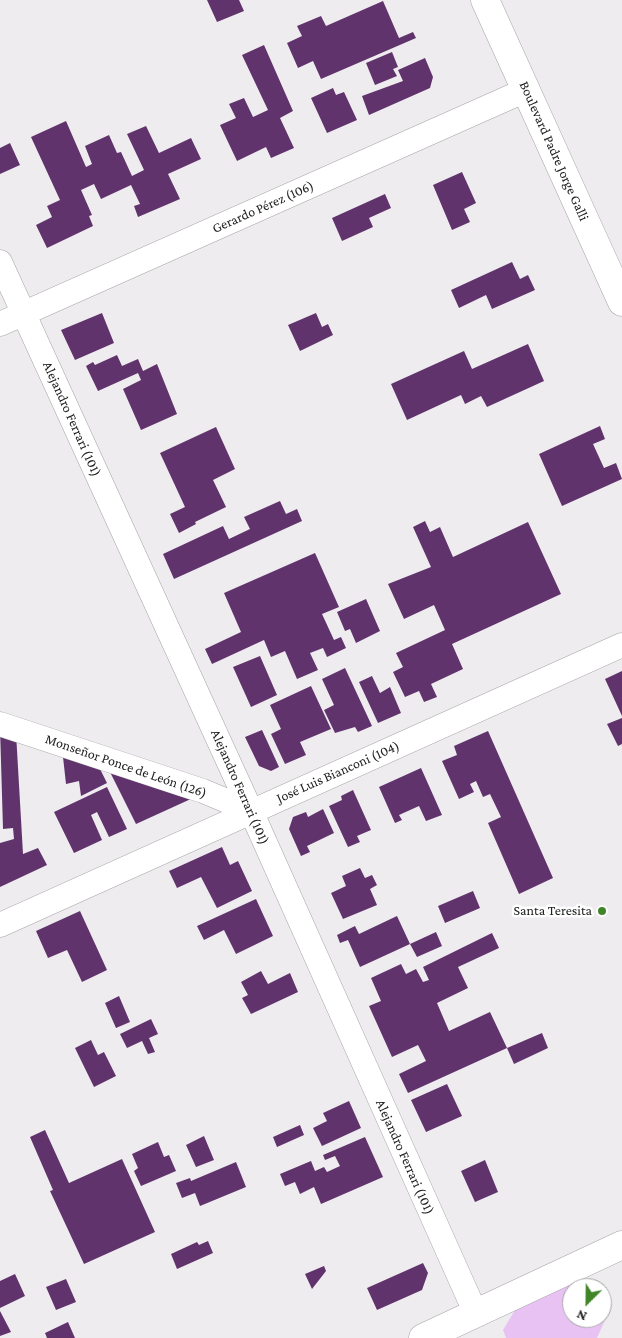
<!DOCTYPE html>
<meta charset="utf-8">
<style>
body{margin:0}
#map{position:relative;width:622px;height:1338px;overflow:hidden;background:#efecf0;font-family:"Crimson Pro",serif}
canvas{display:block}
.north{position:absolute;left:562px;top:1278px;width:50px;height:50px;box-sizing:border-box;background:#fff;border:1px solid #a7a6a7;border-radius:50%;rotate:203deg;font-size:14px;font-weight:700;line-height:20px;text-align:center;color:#222122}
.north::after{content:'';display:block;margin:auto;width:18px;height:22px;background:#418529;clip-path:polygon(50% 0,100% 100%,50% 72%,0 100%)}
</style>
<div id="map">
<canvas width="622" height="1338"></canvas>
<div class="north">N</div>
</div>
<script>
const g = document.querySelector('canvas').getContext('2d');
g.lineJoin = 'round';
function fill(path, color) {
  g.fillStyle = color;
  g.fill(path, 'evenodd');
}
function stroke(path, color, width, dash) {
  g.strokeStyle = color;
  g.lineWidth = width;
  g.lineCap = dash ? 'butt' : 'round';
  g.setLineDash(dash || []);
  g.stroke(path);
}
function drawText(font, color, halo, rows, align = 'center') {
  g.font = font + ' "Crimson Pro",serif';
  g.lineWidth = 5;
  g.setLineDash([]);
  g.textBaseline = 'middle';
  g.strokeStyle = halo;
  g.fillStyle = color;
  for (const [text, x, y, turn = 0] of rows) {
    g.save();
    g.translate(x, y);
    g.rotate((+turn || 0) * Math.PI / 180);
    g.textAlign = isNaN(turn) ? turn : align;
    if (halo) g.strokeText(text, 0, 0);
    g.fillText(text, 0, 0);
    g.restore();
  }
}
const green = new Path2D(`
 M 564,1284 L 591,1285 L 593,1288 L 572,1288 L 572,1318 L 602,1318 L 602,1309 L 606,1318 L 597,1338 L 506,1338 L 503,1330 L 518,1305 Z`);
const building = new Path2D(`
 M 207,0 L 239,0 L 244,11 L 217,22 Z
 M 383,1 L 399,38 L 413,32 L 416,38 L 321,79 L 313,61 L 298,68 L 287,43 L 302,36 L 297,26 L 321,16 L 326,26 Z
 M 264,45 L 293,111 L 280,118 L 294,148 L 271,158 L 266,147 L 237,161 L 220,125 L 236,118 L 229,104 L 244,98 L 253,117 L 268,110 L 242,55 Z
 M 392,52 L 398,67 L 393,69 L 397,76 L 375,85 L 366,63 Z
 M 425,58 L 433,77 L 430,88 L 369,115 L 362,96 L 403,81 L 398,70 Z
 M 333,88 L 336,95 L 344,92 L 357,120 L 327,133 L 311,98 Z
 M 66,121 L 86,167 L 92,164 L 85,146 L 109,135 L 117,153 L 121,152 L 132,176 L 144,170 L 127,134 L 146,126 L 159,153 L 191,138 L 201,159 L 168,174 L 180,199 L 138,217 L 134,206 L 140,204 L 131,185 L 101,199 L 94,184 L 81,190 L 92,215 L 89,216 L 93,226 L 47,248 L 36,225 L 52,217 L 47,206 L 60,200 L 31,137 Z
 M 10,143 L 20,165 L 0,174 L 0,148 Z
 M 462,172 L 476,203 L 464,209 L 470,222 L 452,230 L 433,185 Z
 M 385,194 L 391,208 L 369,218 L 373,227 L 342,241 L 332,218 Z
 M 512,262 L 520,279 L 528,275 L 535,290 L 492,309 L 486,295 L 459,308 L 451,290 Z
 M 102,313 L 114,343 L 75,360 L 61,330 Z
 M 316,313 L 322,327 L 328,324 L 333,335 L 300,351 L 288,325 Z
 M 528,344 L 544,381 L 487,407 L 481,396 L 465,404 L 461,395 L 407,420 L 391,384 L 464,351 L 472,369 Z
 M 117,355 L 122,366 L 138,359 L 143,371 L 157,364 L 177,414 L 141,430 L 123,389 L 141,380 L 138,373 L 98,391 L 86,366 L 93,362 L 95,365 Z
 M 600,426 L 605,439 L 593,444 L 604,468 L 616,463 L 622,479 L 562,506 L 539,454 Z
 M 216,427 L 235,469 L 213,480 L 226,507 L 195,522 L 196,524 L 179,533 L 170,514 L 185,507 L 160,453 Z
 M 280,501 L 286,514 L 297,509 L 302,521 L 174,579 L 163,554 L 223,526 L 229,539 L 250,529 L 244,517 Z
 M 425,521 L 430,532 L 440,527 L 453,557 L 528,522 L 561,594 L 452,644 L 463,669 L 431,684 L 437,697 L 424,702 L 419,691 L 405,697 L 393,672 L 403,667 L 396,653 L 445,630 L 434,605 L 404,619 L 388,584 L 431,567 L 413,527 Z
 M 315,553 L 339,607 L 322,614 L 334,640 L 341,637 L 346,648 L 327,657 L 323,648 L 310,653 L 318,670 L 297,679 L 285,651 L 271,657 L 264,640 L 212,664 L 205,649 L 241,632 L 224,593 Z
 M 366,599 L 380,631 L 356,643 L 350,629 L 345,631 L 337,612 Z
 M 260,656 L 277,695 L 251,707 L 233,667 Z
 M 345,668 L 372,726 L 358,732 L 355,727 L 335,733 L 324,710 L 334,705 L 322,679 Z
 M 622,671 L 622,716 L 605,679 Z
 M 372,676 L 380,693 L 390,687 L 401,713 L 378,723 L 359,682 Z
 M 311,686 L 331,729 L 300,742 L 306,755 L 285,764 L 271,734 L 281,729 L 270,705 Z
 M 622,718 L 622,744 L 618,746 L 607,724 Z
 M 0,728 L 16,733 L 23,854 L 38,848 L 47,865 L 0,887 L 0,843 L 14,839 L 13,828 L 3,829 Z
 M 262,730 L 279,767 L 271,771 L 259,766 L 245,737 Z
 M 488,731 L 553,878 L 519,894 L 488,823 L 501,817 L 490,794 L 483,797 L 476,781 L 470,784 L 474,792 L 459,799 L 442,761 L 457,755 L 454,746 Z
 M 62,748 L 95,759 L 107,783 L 81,796 L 79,781 L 66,784 Z
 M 105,762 L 193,798 L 136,824 Z
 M 421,768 L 442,815 L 426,821 L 419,806 L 399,815 L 402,820 L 395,823 L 379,787 Z
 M 107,787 L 127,829 L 109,837 L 97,812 L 91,815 L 102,840 L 74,853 L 54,812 Z
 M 353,790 L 371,830 L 357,836 L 360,842 L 348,847 L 329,806 L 342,800 L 341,796 Z
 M 323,809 L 334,833 L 307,846 L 310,852 L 301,856 L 289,829 L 293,817 L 306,812 L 308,817 Z
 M 222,847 L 230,865 L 238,861 L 252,891 L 217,908 L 201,877 L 177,888 L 169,871 Z
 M 360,868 L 365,878 L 372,875 L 377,885 L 370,889 L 377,905 L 343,919 L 331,893 L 346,886 L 342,876 Z
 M 473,891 L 480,908 L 445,923 L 438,906 Z
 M 256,899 L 273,936 L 236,954 L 224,930 L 204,940 L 197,926 Z
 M 80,911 L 107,970 L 82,982 L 67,950 L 48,958 L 36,931 Z
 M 397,916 L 410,944 L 436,932 L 442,946 L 417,957 L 410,944 L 360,967 L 348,940 L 340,943 L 337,935 L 355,926 L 359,934 Z
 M 492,933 L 499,948 L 458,967 L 468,988 L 437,1003 L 449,1031 L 490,1012 L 507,1048 L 408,1093 L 399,1074 L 426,1061 L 418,1045 L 392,1057 L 369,1006 L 381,1001 L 371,978 L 401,964 L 406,974 L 416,969 L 423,982 L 429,980 L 423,967 Z
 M 261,971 L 268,984 L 290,973 L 298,992 L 251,1014 L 242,998 L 248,995 L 241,982 Z
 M 119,996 L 130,1022 L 116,1028 L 105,1003 Z
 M 151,1019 L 158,1034 L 149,1038 L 155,1052 L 148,1054 L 142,1041 L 127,1048 L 120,1034 Z
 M 542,1033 L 548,1048 L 514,1064 L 507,1048 Z
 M 91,1040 L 98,1055 L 104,1052 L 116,1076 L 94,1087 L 75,1048 Z
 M 447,1084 L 462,1116 L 426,1132 L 411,1100 Z
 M 349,1101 L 361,1128 L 322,1146 L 313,1128 L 327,1121 L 323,1113 Z
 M 300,1125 L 304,1135 L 277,1147 L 273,1137 Z
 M 45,1130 L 69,1183 L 122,1159 L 155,1232 L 84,1264 L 50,1191 L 53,1190 L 30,1137 Z
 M 204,1136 L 214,1160 L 196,1167 L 186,1145 Z
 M 365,1137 L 383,1177 L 321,1204 L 314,1187 L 300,1194 L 295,1182 L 285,1186 L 280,1174 L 311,1161 L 315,1171 L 324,1167 L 327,1172 L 340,1166 L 335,1156 L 325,1160 L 323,1155 Z
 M 158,1142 L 164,1157 L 169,1155 L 176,1171 L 141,1186 L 134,1171 L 138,1168 L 132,1154 Z
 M 485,1160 L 498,1192 L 475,1202 L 461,1171 Z
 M 236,1162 L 246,1187 L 200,1206 L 195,1193 L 182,1198 L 176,1183 L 190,1178 L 191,1181 Z
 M 208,1241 L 213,1253 L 177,1269 L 171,1254 L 197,1242 L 199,1245 Z
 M 423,1263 L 428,1273 L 422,1290 L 377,1310 L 367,1288 Z
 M 324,1266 L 326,1271 L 312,1289 L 305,1274 Z
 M 15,1274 L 25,1296 L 0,1308 L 0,1281 Z
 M 66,1279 L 76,1302 L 56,1310 L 46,1287 Z
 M 605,1292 L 609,1303 L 602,1306 L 602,1293 Z
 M 0,1311 L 11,1332 L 0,1336 Z
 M 68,1322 L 75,1338 L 47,1338 L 45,1333 Z`);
const street = new Path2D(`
 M 0,262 L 251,811 L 476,1314
 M 0,324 L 526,90
 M 0,724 L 203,791 L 251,811
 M 0,925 L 622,645`);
const secondary = new Path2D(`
 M 485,0 L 622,302
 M 423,1338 L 622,1245`);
const markers = [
 [602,911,5,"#418529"]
];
const streetNames = [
 ["Boulevard Padre Jorge Galli",554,151,66],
 ["Gerardo Pérez (106)",263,207,-24],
 ["Alejandro Ferrari (101)",72,419,66],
 ["Monseñor Ponce de León (126)",126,766,19],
 ["José Luis Bianconi (104)",338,772,-24],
 ["Alejandro Ferrari (101)",240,787,66],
 ["Alejandro Ferrari (101)",405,1157,66]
];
const poiNames = [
 ["Santa Teresita",592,911]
];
fill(green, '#e8c2f3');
fill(building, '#61336d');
stroke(street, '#a6a3a6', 25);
stroke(secondary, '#a6a3a6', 29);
stroke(street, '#fff', 24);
stroke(secondary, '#fff', 28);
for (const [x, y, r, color] of markers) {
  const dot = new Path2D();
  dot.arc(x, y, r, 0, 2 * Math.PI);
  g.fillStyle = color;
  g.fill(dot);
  stroke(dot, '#fff', 2);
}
drawText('14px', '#222122', '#fff', streetNames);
drawText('14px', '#222122', '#fff', poiNames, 'right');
</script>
